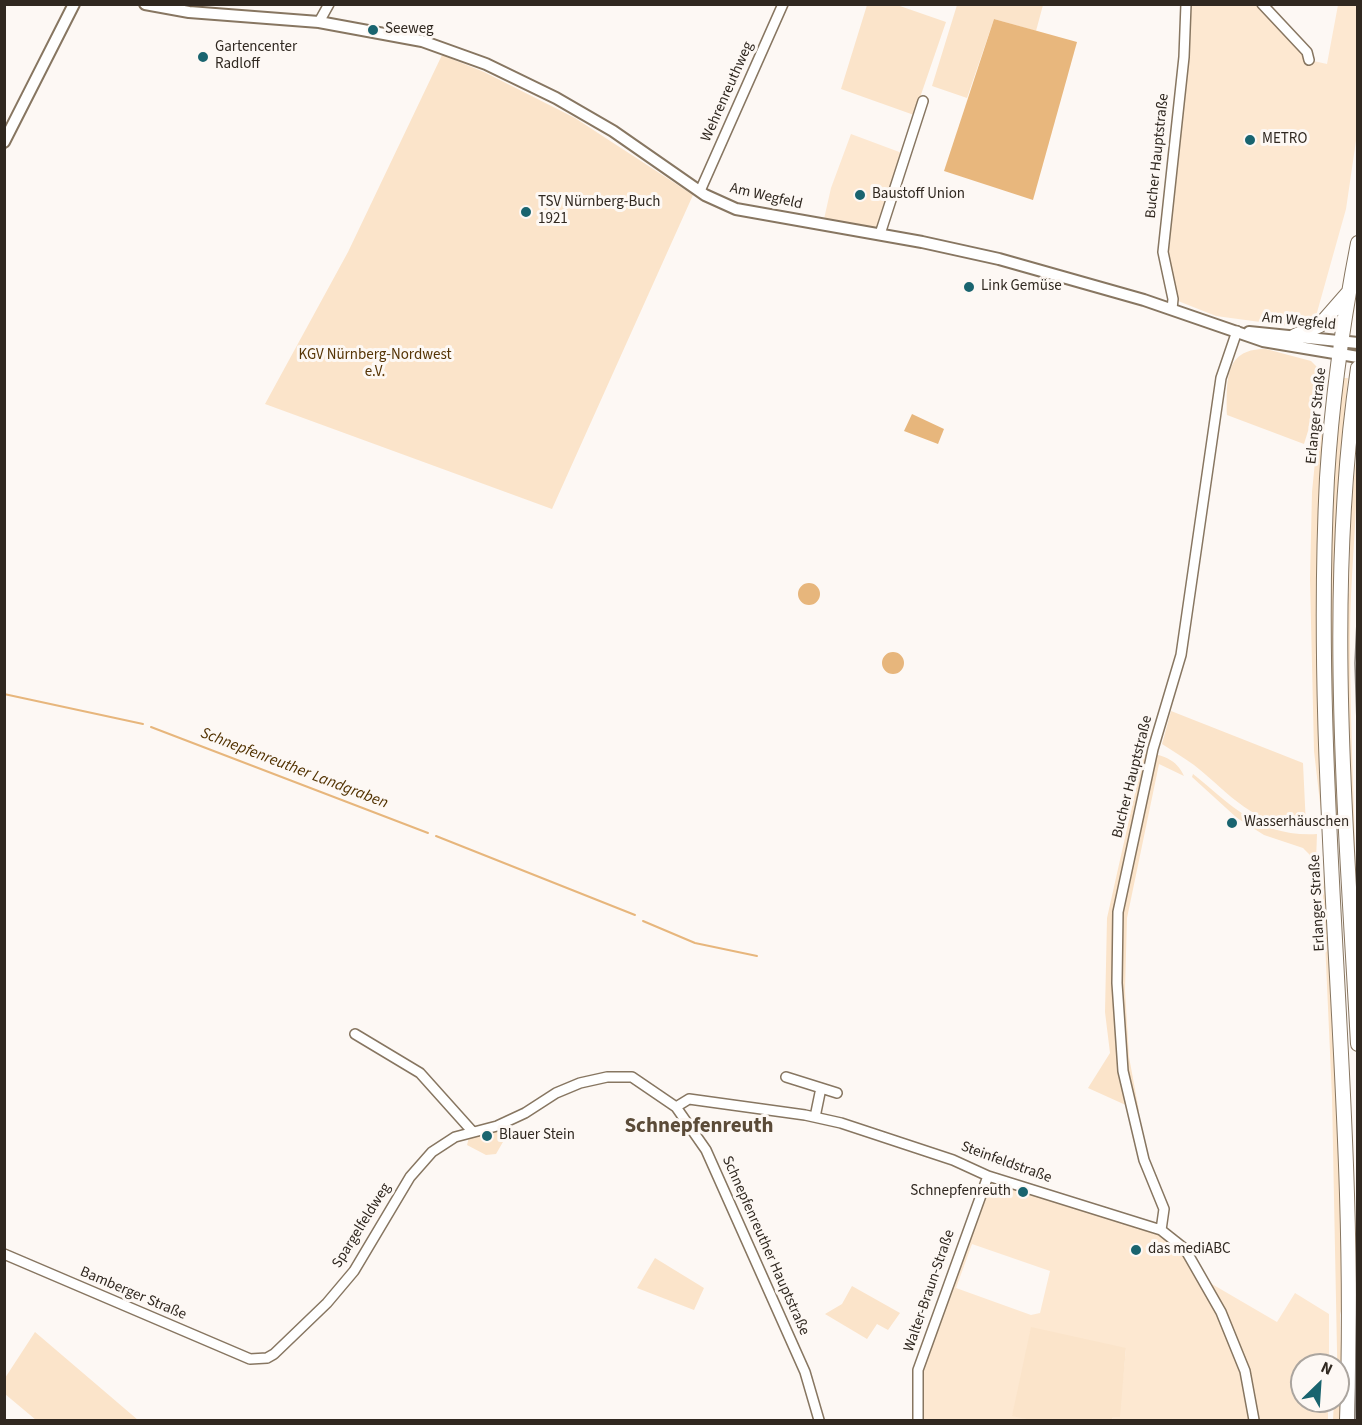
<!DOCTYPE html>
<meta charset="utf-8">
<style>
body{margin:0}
#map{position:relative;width:1362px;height:1425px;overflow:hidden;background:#fdf8f4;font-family:"Source Sans 3",sans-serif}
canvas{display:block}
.frame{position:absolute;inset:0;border:6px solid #302820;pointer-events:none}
.north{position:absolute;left:1290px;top:1353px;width:60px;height:60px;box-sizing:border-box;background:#fdf8f4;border:2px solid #aba59f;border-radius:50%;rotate:25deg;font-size:16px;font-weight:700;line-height:24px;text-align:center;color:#302820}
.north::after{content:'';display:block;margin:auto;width:21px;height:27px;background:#19646f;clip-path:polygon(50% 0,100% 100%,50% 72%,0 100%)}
</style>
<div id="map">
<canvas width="1362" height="1425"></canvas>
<div class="frame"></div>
<div class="north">N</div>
</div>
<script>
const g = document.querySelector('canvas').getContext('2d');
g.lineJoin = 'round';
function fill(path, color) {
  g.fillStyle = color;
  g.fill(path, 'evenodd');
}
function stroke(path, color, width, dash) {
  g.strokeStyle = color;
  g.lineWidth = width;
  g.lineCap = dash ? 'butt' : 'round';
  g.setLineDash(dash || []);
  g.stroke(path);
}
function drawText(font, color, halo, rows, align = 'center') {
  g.font = font + ' "Source Sans 3",sans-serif';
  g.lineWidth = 6;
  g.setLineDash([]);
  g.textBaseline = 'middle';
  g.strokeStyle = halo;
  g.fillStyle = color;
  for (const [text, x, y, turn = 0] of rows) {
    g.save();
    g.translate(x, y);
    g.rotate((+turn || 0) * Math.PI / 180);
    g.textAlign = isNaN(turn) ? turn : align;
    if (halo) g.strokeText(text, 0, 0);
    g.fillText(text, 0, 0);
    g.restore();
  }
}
const built = new Path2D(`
 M 1186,5 L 1256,5 L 1309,60 L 1327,64 L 1338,5 L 1357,5 L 1357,134 L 1346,209 L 1316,316 L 1309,324 L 1297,327 L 1216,316 L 1173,299 L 1164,266 Z
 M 851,134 L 902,153 L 877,230 L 824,219 L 831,188 Z
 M 992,1180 L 1164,1234 L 1182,1247 L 1205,1280 L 1277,1322 L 1295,1293 L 1329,1314 L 1329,1365 L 1302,1365 L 1302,1401 L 1328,1401 L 1328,1420 L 1112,1420 L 1113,1417 L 1119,1417 L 1126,1348 L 1012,1415 L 1031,1420 L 916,1420 L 914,1387 L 959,1250 ZM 972,1244 L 1050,1271 L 1040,1313 L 1031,1315 L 956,1288 Z`);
const green = new Path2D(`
 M 867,5 L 897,5 L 946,22 L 914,115 L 841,89 Z
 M 957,5 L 1043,5 L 1036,31 L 994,19 L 967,98 L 932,86 Z
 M 442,55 L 484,72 L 575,118 L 693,195 L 552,509 L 265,404 L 348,252 Z
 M 1266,349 L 1311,361 L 1319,369 L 1317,402 L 1304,444 L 1227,415 C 1227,383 1223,348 1266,349 Z
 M 1342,378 L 1348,378 C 1332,526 1340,675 1342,824 L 1334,825 L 1329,711 L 1330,506 Z
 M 1318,431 L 1322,431 L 1323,456 L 1343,1303 L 1340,1315 L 1343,1420 L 1333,1420 L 1334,1401 L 1338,1401 L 1332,1097 L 1323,896 L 1325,846 L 1314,751 L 1310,579 L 1312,492 Z
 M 1357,452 C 1358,514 1350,576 1350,639 C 1350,745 1357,851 1357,958 L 1347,737 L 1346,596 L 1349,593 L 1350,544 L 1347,541 Z
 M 1171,711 L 1303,763 L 1306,826 C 1251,825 1233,796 1194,765 C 1184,758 1173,751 1162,744 Z
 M 1144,753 C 1161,754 1177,759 1184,776 L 1159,764 L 1127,918 L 1125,990 L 1129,1057 L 1139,1111 L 1088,1088 L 1110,1053 L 1105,1012 L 1107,918 Z
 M 1193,774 C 1234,807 1259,837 1317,834 L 1316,861 L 1311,864 L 1309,854 L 1303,848 L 1264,835 L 1237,818 L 1192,777 Z
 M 504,1129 L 507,1135 L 496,1154 L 486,1155 L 467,1145 L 469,1137 Z
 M 655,1258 L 704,1288 L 694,1310 L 637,1288 Z
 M 852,1286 L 900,1313 L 888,1330 L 877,1324 L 867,1339 L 825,1314 L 842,1304 Z
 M 1031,1327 L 1126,1348 L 1120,1417 L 1113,1417 L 1112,1420 L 1031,1420 L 1012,1416 Z
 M 35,1332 L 138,1420 L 36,1420 L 5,1394 L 5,1378 Z`);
const forest = new Path2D(`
 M 994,19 L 1077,42 L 1033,200 L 944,171 Z`);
const water = new Path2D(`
 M 912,414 L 944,429 L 938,444 L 904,431 Z
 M798 594a11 11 0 1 1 22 0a11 11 0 1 1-22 0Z
 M882 663a11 11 0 1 1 22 0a11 11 0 1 1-22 0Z`);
const stream = new Path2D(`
 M 4,694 L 143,724
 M 151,727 L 428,833
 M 436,836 L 635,915
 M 643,921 L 695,943 L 757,956`);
const minor = new Path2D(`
 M 1262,4 L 1307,52 L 1309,60
 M 319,22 L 329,4
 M 700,191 L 783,4
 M 880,234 L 923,101
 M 1172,309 L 1173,299 L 1163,252 L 1184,57 L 1186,4
 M 355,1034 L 420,1073 L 472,1131
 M 786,1077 L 837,1093
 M 676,1107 L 689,1099 L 805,1115 L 841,1123 L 953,1160 L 988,1176 L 1161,1230 L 1185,1249 L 1221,1312 L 1245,1371 L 1254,1420
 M 815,1117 L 821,1088
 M 1161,1230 L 1164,1209 L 1144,1160 L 1123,1071 L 1117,983 L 1118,912 L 1153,749 L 1181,655 L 1221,378 L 1237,331
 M 4,1254 L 250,1359 L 267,1358 L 274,1354 L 327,1303 L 354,1271 L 410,1177 L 432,1152 L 455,1137 L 497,1126 L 525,1113 L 556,1093 L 580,1083 L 607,1077 L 632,1077 L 676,1107 L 706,1150 L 805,1372 L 819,1420
 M 918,1420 L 918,1370 L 988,1176`);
const tertiary = new Path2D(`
 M 145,4 L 189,12 L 319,22 L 422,41 L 486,64 L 556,98 L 613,131 L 705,195 L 736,209 L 922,242 L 999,259 L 1144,300 L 1263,341 L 1358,357
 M 4,142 L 74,4
 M 1249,332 L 1358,343`);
const primary = new Path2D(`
 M 1295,336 L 1320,325 L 1348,293
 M 1358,368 C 1325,591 1346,820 1358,1044
 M 1347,1420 C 1359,1106 1311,792 1327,478 C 1332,399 1343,320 1358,243`);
const tram = new Path2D(`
 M 1358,600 L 1355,663 L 1358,754
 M 1355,1420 L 1358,1206`);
const markers = [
 [373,30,6,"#19646f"],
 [203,57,6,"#19646f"],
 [1250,140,6,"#19646f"],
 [860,195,6,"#19646f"],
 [526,212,6,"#19646f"],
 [969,287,6,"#19646f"],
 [1232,823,6,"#19646f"],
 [487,1136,6,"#19646f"],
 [1023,1192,6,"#19646f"],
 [1136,1250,6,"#19646f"]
];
const poiNames = [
 ["Seeweg",385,30],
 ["Gartencenter",215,48],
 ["Radloff",215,65],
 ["METRO",1262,140],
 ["Baustoff Union",872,195],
 ["TSV Nürnberg-Buch",538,203],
 ["1921",538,220],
 ["Link Gemüse",981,287],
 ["Wasserhäuschen",1244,823],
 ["Blauer Stein",499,1136],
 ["Schnepfenreuth",1011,1192,"right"],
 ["das mediABC",1148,1250]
];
const streetNames = [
 ["Wehrenreuthweg",728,92,-66],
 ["Bucher Hauptstraße",1158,156,-84],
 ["Am Wegfeld",766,197,13],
 ["Am Wegfeld",1299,322,6],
 ["Erlanger Straße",1317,416,-84],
 ["Bucher Hauptstraße",1133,777,-76],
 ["Erlanger Straße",1318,903,-93],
 ["Steinfeldstraße",1006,1163,20],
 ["Spargelfeldweg",362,1226,-58],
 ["Schnepfenreuther Hauptstraße",765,1246,66],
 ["Walter-Braun-Straße",930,1291,-71],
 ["Bamberger Straße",133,1294,23]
];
const parkNames = [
 ["KGV Nürnberg-Nordwest",375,356],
 ["e.V.",375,373]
];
const waterNames = [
 ["Schnepfenreuther Landgraben",294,769,21]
];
const districtNames = [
 ["Schnepfenreuth",699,1127]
];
fill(built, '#fde8d1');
fill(green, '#fbe4ca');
fill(forest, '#e8b77d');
fill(water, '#e7b67c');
stroke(stream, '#e7b67c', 2);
stroke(minor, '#877661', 12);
stroke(tertiary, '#877661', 14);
stroke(primary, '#877661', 16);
stroke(minor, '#fff', 9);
stroke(tertiary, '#fff', 10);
stroke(primary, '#fff', 14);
stroke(tram, '#89837d', 1.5);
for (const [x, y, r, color] of markers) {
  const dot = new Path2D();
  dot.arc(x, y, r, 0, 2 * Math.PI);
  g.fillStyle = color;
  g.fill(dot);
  stroke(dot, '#fdf8f4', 2);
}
drawText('15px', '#302820', '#fdf8f4', poiNames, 'left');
drawText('15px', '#302820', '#fdf8f4', streetNames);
drawText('15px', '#563506', '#fdf8f4', parkNames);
drawText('italic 16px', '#523201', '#fdf8f4', waterNames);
drawText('bold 21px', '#5b4b38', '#fdf8f4', districtNames);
</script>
